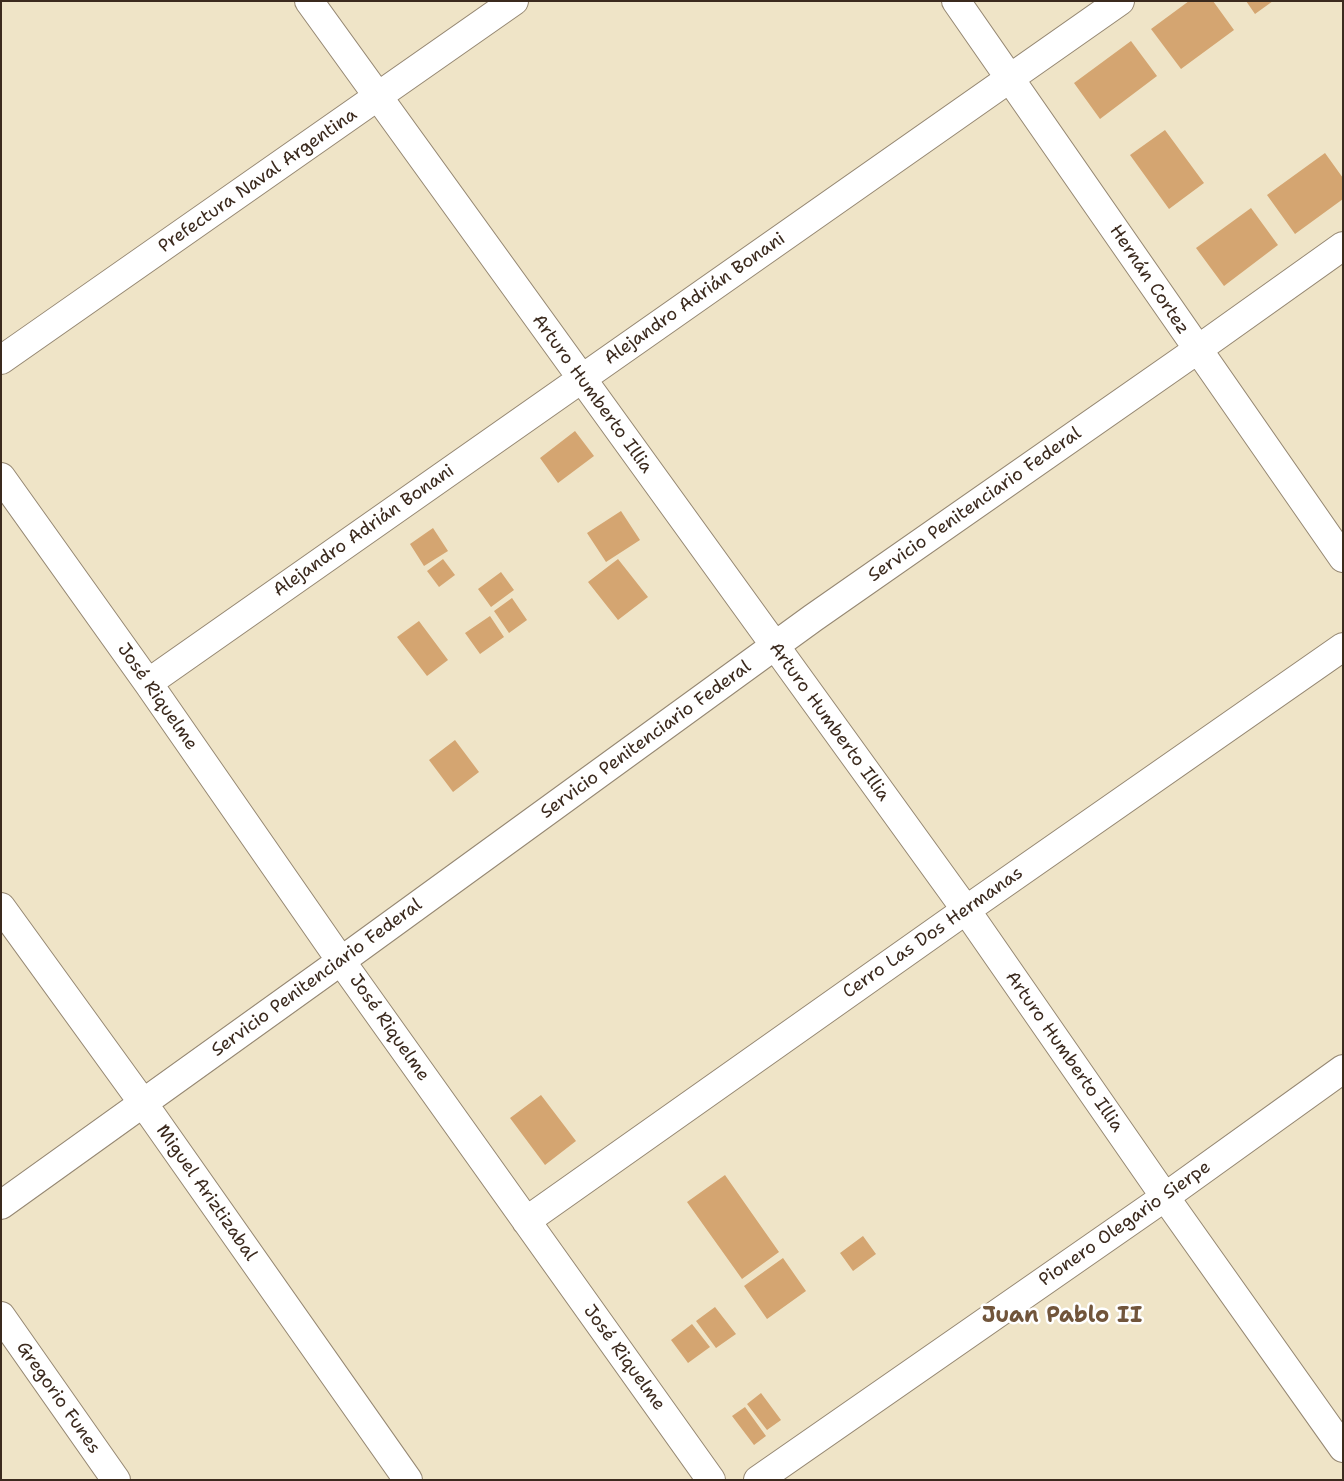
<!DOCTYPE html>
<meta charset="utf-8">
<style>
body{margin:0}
#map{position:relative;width:1344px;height:1481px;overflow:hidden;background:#efe4c7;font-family:"Shantell Sans",sans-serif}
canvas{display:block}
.frame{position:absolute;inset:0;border:2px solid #3b2a1e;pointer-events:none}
</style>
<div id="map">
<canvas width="1344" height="1481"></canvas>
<div class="frame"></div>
</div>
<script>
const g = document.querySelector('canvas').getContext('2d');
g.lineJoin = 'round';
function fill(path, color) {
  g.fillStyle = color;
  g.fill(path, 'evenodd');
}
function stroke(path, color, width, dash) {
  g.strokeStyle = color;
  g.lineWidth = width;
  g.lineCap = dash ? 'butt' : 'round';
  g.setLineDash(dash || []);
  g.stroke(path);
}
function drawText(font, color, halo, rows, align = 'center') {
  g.font = font + ' "Shantell Sans",sans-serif';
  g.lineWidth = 5;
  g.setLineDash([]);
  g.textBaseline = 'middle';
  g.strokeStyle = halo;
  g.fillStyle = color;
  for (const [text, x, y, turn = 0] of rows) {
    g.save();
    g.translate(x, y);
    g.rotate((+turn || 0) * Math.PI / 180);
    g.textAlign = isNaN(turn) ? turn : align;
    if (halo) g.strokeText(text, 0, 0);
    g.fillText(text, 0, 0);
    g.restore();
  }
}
const building = new Path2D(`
 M 1189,1 L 1213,1 L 1234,30 L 1181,69 L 1151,29 Z
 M 1246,1 L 1273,1 L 1255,14 Z
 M 1131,41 L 1157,76 L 1100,119 L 1074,83 Z
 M 1165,130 L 1204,183 L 1169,209 L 1130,155 Z
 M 1325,153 L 1343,178 L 1343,199 L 1295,234 L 1267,195 Z
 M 1251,208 L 1278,245 L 1224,286 L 1196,248 Z
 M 575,431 L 594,456 L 558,483 L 540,458 Z
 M 621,511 L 640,540 L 606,562 L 587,533 Z
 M 433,528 L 448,551 L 424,566 L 410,544 Z
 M 443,559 L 455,575 L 439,587 L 427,571 Z
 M 618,559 L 648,597 L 618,620 L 588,582 Z
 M 501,572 L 514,590 L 491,607 L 478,589 Z
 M 512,598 L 527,620 L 509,633 L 494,611 Z
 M 490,616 L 504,637 L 480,654 L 465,633 Z
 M 419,621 L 448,660 L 427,676 L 397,637 Z
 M 455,740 L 479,772 L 453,792 L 429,760 Z
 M 541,1095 L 576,1141 L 545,1165 L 510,1118 Z
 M 725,1175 L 779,1252 L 742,1279 L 687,1202 Z
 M 863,1236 L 876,1254 L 853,1271 L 840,1253 Z
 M 783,1258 L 806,1291 L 767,1319 L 744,1286 Z
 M 715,1307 L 736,1334 L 716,1348 L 696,1321 Z
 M 692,1324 L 710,1347 L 688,1363 L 671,1340 Z
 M 761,1393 L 781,1420 L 767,1430 L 747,1404 Z
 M 745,1407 L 766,1436 L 754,1445 L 732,1416 Z`);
const minor = new Path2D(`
 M 309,1 L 966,910 L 1165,1197 L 1343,1448
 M 956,1 L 1343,558
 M 1,477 L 148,683 L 341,961 L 711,1480
 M 148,683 L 1120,1
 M 1,907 L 143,1103 L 408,1480
 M 1,1205 L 341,961 L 813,618 L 1197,350 L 1343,246
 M 526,1221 L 966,910 L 1343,647
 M 1,1316 L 116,1480
 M 758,1480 L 1165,1197 L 1343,1069`);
const major = new Path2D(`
 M 1,360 L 514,1`);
const streetNames = [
 ["Prefectura Naval Argentina",258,181,-35],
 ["Hernán Cortez",1149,280,56],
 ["Alejandro Adrián Bonani",695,299,-35],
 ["Arturo Humberto Illia",592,394,54],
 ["Servicio Penitenciario Federal",975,505,-35],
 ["Alejandro Adrián Bonani",364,531,-35],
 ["José Riquelme",157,697,55],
 ["Arturo Humberto Illia",829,722,54],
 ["Servicio Penitenciario Federal",646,740,-36],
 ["Cerro Las Dos Hermanas",933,933,-35],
 ["Servicio Penitenciario Federal",317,978,-36],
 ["José Riquelme",389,1028,55],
 ["Arturo Humberto Illia",1064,1052,55],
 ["Miguel Ariztizabal",206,1193,55],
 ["Pionero Olegario Sierpe",1125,1224,-35],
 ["José Riquelme",624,1358,54],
 ["Gregorio Funes",58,1398,55]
];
const districtNames = [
 ["Juan Pablo II",1062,1316]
];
fill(building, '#d4a571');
stroke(minor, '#958772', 30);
stroke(major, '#958772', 30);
stroke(minor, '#fff', 28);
stroke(major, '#fff', 28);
drawText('18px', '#3b2a1e', '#fff', streetNames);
drawText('bold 22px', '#71553b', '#fff', districtNames);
</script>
